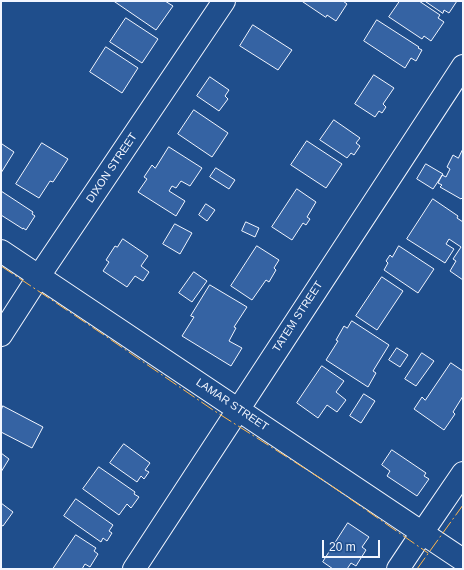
<!DOCTYPE html>
<style>
body{margin:0}
#map{position:relative;width:464px;height:570px;overflow:hidden;background:#1f4e8c;font-family:Arial,sans-serif}
canvas{display:block}
.frame{position:absolute;inset:0;border:2px solid #f2f6ff;pointer-events:none}
.scale{position:absolute;left:322px;top:540px;width:58px;height:18px;box-sizing:border-box;border:2px solid #f2f6ff;border-top:0;padding-left:5px;font-size:12px;line-height:14px;white-space:nowrap;color:#f2f6ff;-webkit-text-stroke:3px #1f4e8c;paint-order:stroke}
</style>
<div id="map">
<canvas width="464" height="570"></canvas>
<div class="frame"></div>
<div class="scale">20 m</div>
</div>
<script>
const g = document.querySelector('canvas').getContext('2d');
g.lineJoin = 'round';
function fill(path, color) {
  g.fillStyle = color;
  g.fill(path, 'evenodd');
}
function stroke(path, color, width, dash) {
  g.strokeStyle = color;
  g.lineWidth = width;
  g.lineCap = dash ? 'butt' : 'round';
  g.setLineDash(dash || []);
  g.stroke(path);
}
function drawText(font, color, halo, rows, align = 'center') {
  g.font = font + ' Arial,sans-serif';
  g.lineWidth = 3;
  g.setLineDash([]);
  g.textBaseline = 'middle';
  g.strokeStyle = halo;
  g.fillStyle = color;
  for (const [text, x, y, turn = 0] of rows) {
    g.save();
    g.translate(x, y);
    g.rotate((+turn || 0) * Math.PI / 180);
    g.textAlign = isNaN(turn) ? turn : align;
    if (halo) g.strokeText(text, 0, 0);
    g.fillText(text, 0, 0);
    g.restore();
  }
}
const building = new Path2D(`
 M 116,1 L 165,1 L 173,6 L 156,30 L 115,2 Z
 M 302,1 L 343,1 L 347,4 L 336,21 L 327,15 L 326,17 Z
 M 400,1 L 419,1 L 440,15 L 438,18 L 444,22 L 431,41 L 424,36 L 422,39 L 389,17 Z
 M 425,1 L 457,1 L 449,13 L 444,10 L 443,13 Z
 M 126,18 L 158,39 L 142,63 L 110,42 Z
 M 377,20 L 419,47 L 418,48 L 422,50 L 416,61 L 411,58 L 405,68 L 364,41 Z
 M 253,25 L 292,50 L 278,70 L 240,46 Z
 M 106,47 L 138,68 L 122,93 L 90,72 Z
 M 374,75 L 394,88 L 383,104 L 386,107 L 382,113 L 379,111 L 375,117 L 355,104 Z
 M 210,77 L 229,90 L 225,96 L 228,99 L 219,111 L 197,96 Z
 M 194,110 L 228,133 L 212,157 L 178,134 Z
 M 334,120 L 360,138 L 356,143 L 360,146 L 354,155 L 351,153 L 347,158 L 320,140 Z
 M 307,141 L 342,164 L 326,188 L 291,165 Z
 M 42,143 L 68,159 L 53,182 L 50,181 L 39,198 L 16,184 Z
 M 2,144 L 14,152 L 1,173 L 1,146 Z
 M 169,147 L 202,168 L 190,186 L 181,181 L 176,188 L 172,186 L 169,191 L 185,201 L 176,216 L 138,192 L 147,179 L 144,177 L 152,165 L 155,168 Z
 M 463,149 L 463,197 L 461,199 L 440,187 L 442,185 L 438,183 L 442,175 L 446,177 L 450,169 L 447,167 L 453,155 L 458,158 Z
 M 426,164 L 443,174 L 433,189 L 417,179 Z
 M 216,168 L 235,180 L 229,189 L 210,177 Z
 M 297,189 L 316,202 L 307,217 L 310,219 L 306,225 L 303,223 L 292,240 L 272,227 Z
 M 1,191 L 33,212 L 32,214 L 35,216 L 26,230 L 23,228 L 23,229 L 1,215 Z
 M 433,199 L 458,216 L 457,218 L 463,222 L 463,280 L 450,271 L 456,261 L 453,259 L 461,247 L 449,239 L 446,244 L 454,249 L 445,263 L 407,239 Z
 M 206,204 L 215,210 L 207,221 L 199,215 Z
 M 246,222 L 259,228 L 255,237 L 242,231 Z
 M 175,224 L 192,233 L 180,254 L 163,244 Z
 M 123,239 L 148,256 L 141,266 L 149,272 L 143,281 L 135,276 L 127,287 L 103,271 L 109,262 L 106,260 L 115,246 L 117,247 Z
 M 257,246 L 279,260 L 274,268 L 276,270 L 269,282 L 266,280 L 252,300 L 231,286 Z
 M 399,246 L 434,269 L 418,293 L 384,270 L 388,263 L 386,261 L 390,255 L 392,257 Z
 M 194,272 L 207,281 L 192,302 L 179,293 Z
 M 382,277 L 403,291 L 377,330 L 356,316 Z
 M 210,285 L 247,307 L 234,327 L 236,328 L 229,341 L 242,348 L 231,366 L 182,336 L 194,317 L 191,316 Z
 M 352,321 L 389,345 L 373,371 L 376,373 L 368,387 L 326,360 L 338,341 L 336,340 L 344,326 L 347,328 Z
 M 397,348 L 408,355 L 400,367 L 389,360 Z
 M 422,353 L 434,361 L 416,386 L 405,379 Z
 M 451,363 L 463,371 L 463,396 L 453,412 L 455,414 L 444,430 L 414,409 L 422,397 L 425,400 Z
 M 322,366 L 344,381 L 336,392 L 346,400 L 337,412 L 327,405 L 318,418 L 297,403 Z
 M 364,394 L 375,401 L 361,423 L 350,416 Z
 M 3,406 L 43,427 L 32,448 L 1,432 L 1,411 Z
 M 124,444 L 150,463 L 145,470 L 149,472 L 144,479 L 141,476 L 137,482 L 110,463 Z
 M 392,450 L 426,473 L 424,476 L 429,479 L 417,496 L 387,476 L 390,471 L 382,465 Z
 M 1,453 L 9,459 L 1,472 Z
 M 99,467 L 135,492 L 134,494 L 139,497 L 131,508 L 127,504 L 119,515 L 83,489 Z
 M 76,499 L 113,525 L 109,531 L 112,533 L 107,541 L 103,538 L 101,542 L 64,516 Z
 M 1,503 L 13,512 L 3,526 L 1,525 Z
 M 348,523 L 369,537 L 362,547 L 366,550 L 356,566 L 351,563 L 347,569 L 333,569 L 323,562 Z
 M 76,535 L 96,548 L 94,551 L 98,554 L 90,567 L 85,564 L 82,569 L 53,569 Z`);
const minor = new Path2D(`
 M 1,251 L 463,560
 M 1,335 L 39,276 L 224,1
 M 134,569 L 463,66
 M 398,569 L 422,533 L 463,473`);
const power = new Path2D(`
 M 1,266 L 104,335 L 213,410 L 323,480 L 428,553
 M 417,569 L 463,505`);
const streetNames = [
 ["DIXON STREET",112,168,-56],
 ["TATEM STREET",298,317,-57],
 ["LAMAR STREET",232,405,34]
];
fill(building, '#3563a3');
stroke(building, '#f2f6ff', 1);
stroke(minor, '#f2f6ff', 24);
stroke(minor, '#1f4e8c', 22);
stroke(power, '#ffb74d', 1, [14, 3, 2, 3]);
drawText('11px', '#f2f6ff', '#1f4e8c', streetNames);
</script>
